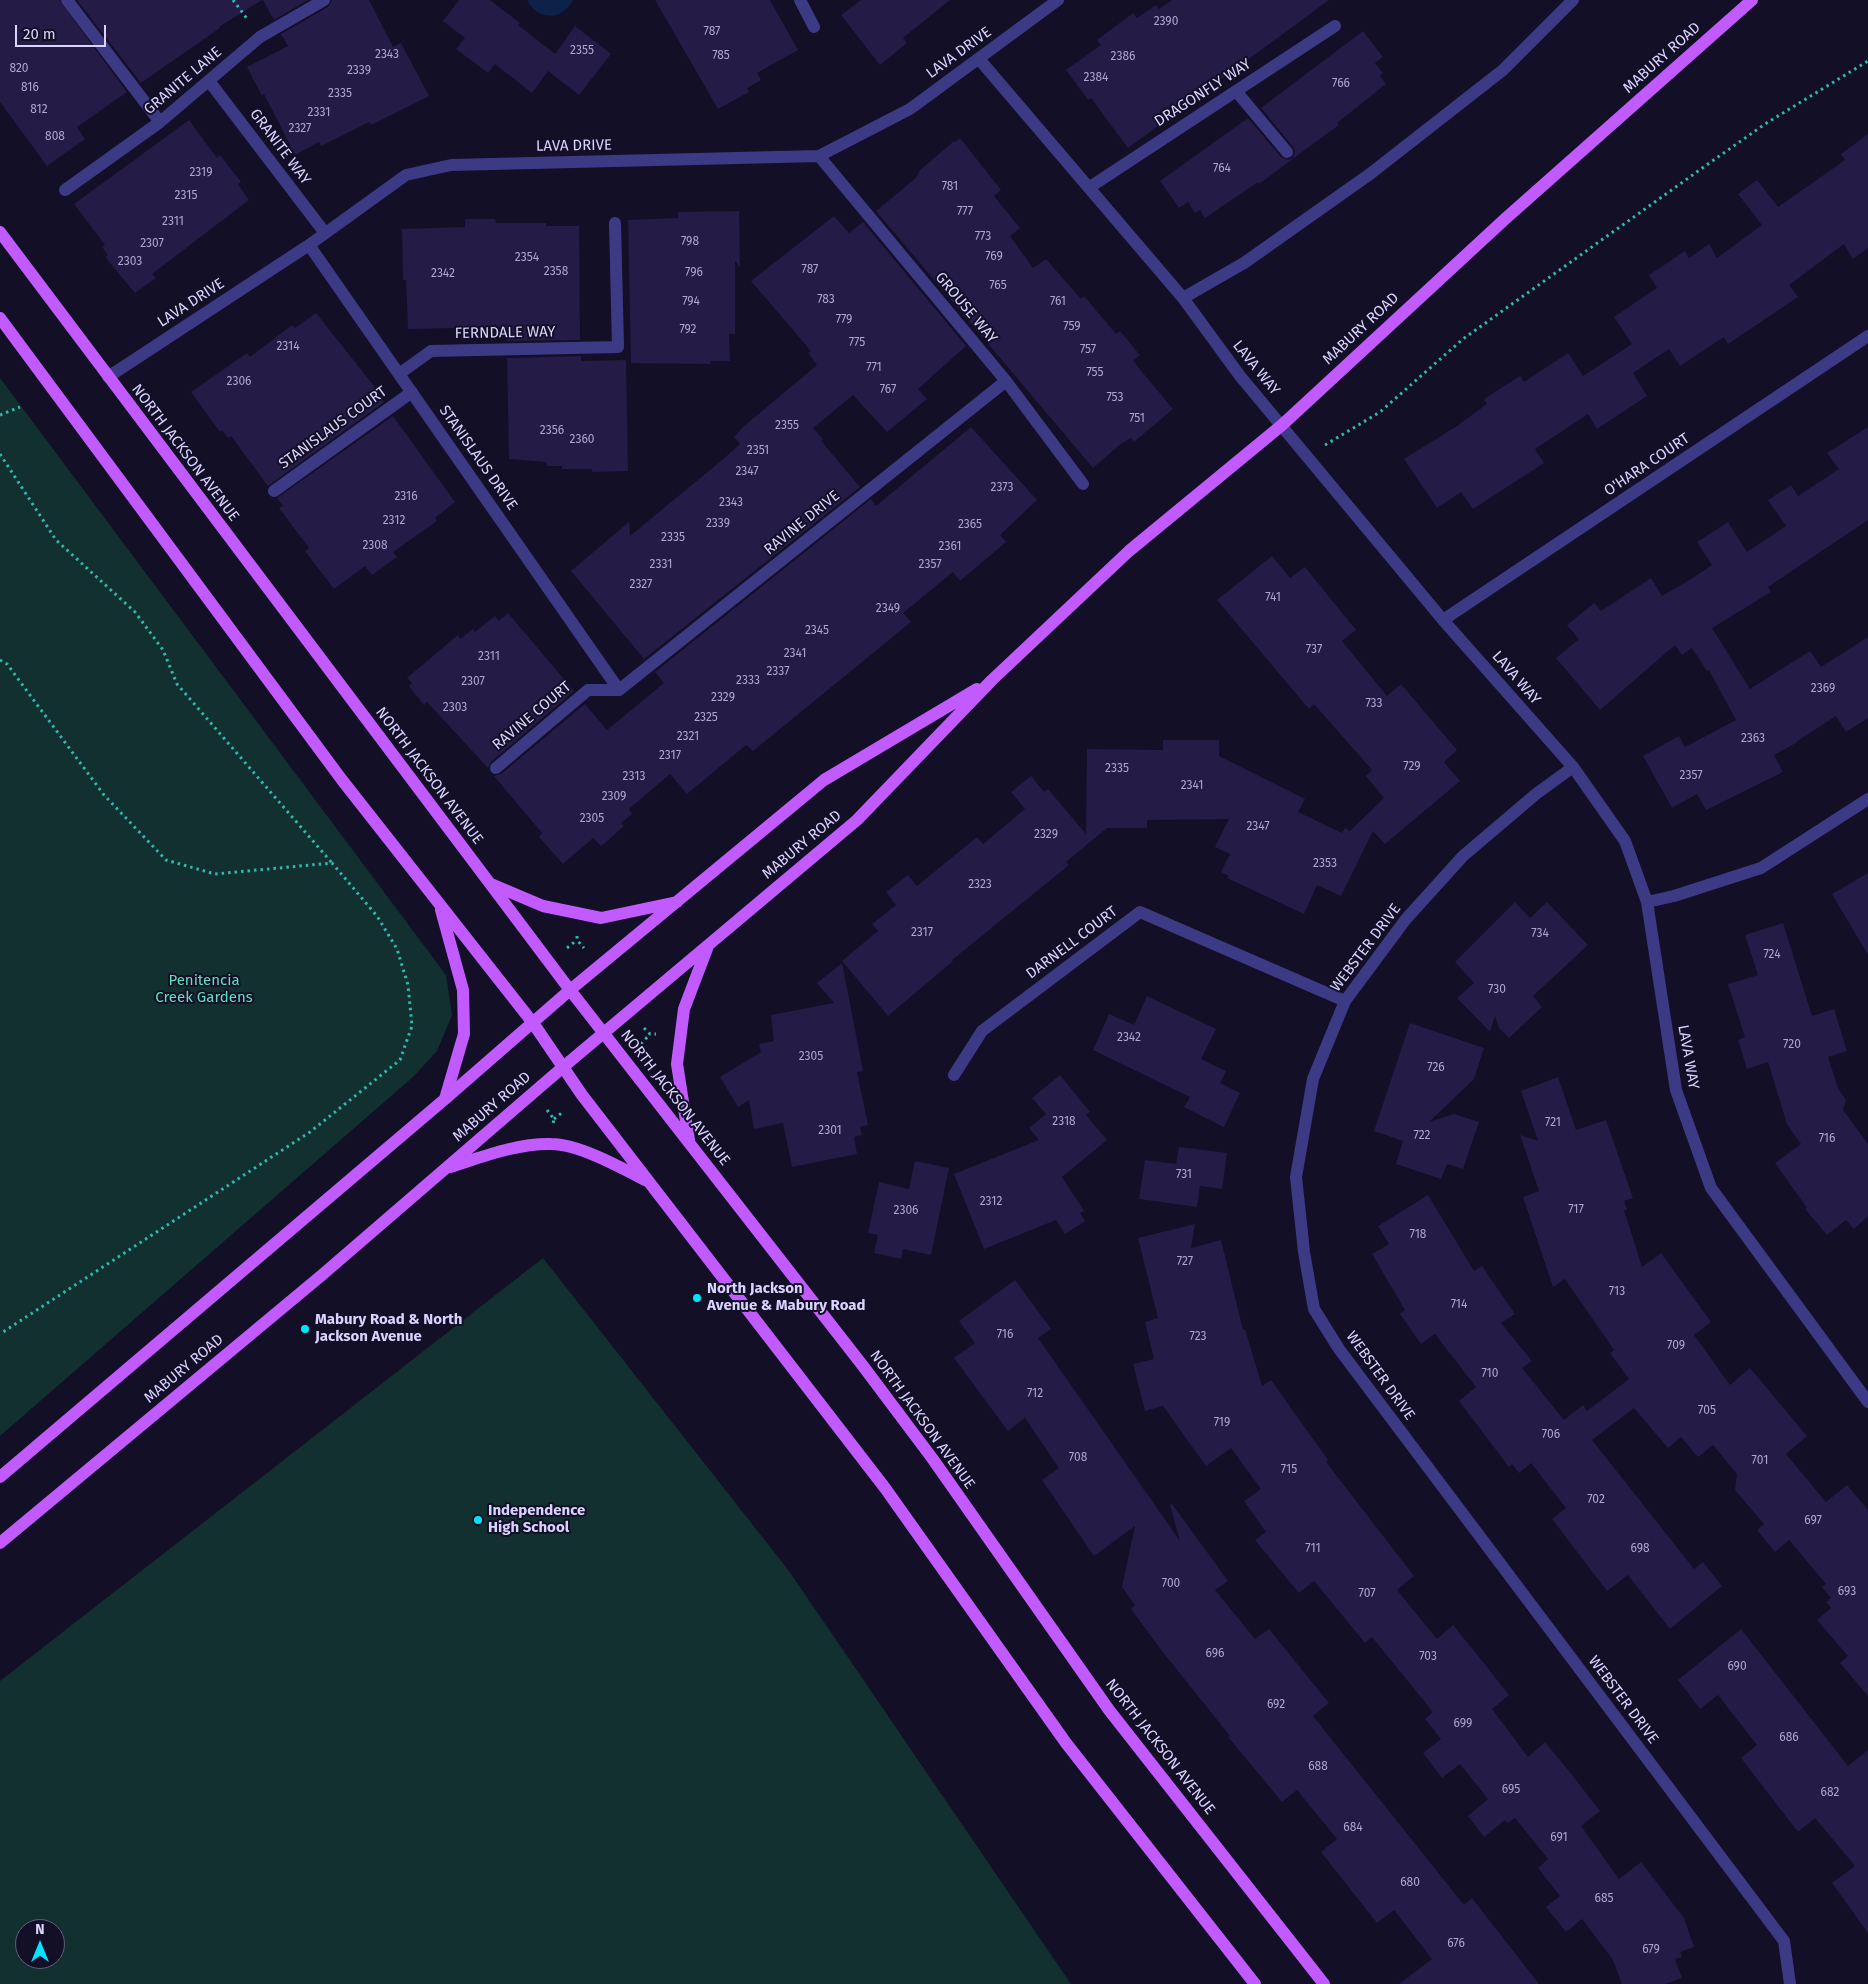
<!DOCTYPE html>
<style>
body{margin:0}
#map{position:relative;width:1868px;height:1984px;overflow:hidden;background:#130f26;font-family:"Fira Sans",sans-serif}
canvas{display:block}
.north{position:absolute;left:15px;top:1919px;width:50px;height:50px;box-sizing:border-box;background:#130f26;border:1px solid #625e7d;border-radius:50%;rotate:0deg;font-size:14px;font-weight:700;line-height:20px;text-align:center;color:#d9d4ff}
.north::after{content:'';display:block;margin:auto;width:18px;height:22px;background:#00e5ff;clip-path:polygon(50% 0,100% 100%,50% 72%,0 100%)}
.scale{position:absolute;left:15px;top:25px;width:91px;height:22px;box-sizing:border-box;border:2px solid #d9d4ff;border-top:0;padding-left:6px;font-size:15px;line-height:18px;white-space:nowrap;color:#d9d4ff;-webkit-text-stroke:4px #130f26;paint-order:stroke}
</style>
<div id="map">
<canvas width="1868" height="1984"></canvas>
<div class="north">N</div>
<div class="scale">20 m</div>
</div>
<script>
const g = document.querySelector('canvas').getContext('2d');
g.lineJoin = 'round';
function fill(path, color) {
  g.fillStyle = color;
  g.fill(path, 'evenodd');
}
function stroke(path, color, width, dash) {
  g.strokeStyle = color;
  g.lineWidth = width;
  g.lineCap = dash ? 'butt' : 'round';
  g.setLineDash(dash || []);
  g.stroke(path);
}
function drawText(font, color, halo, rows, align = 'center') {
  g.font = font + ' "Fira Sans",sans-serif';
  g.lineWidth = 4;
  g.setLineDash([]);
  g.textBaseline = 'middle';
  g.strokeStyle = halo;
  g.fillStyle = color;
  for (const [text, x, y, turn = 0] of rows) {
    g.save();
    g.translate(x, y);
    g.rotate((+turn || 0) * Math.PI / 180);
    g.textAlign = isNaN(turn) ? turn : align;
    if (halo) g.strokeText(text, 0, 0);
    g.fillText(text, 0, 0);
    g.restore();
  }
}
const green = new Path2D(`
 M 0,378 L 446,975 L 452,1015 L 437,1051 L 413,1077 L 0,1436 Z
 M 543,1258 L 789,1571 L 1071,1984 L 0,1984 L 0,1681 ZM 25,1929 L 55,1929 L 55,1959 L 25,1959 Z`);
const water = new Path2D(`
 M 527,0 L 573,0 C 563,21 537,21 527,0 Z`);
const building = new Path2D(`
 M 0,0 L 59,0 L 127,92 L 77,127 L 85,139 L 47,166 L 0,102 Z
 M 77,0 L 262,0 L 219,27 L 220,28 L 141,83 Z
 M 263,0 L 308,0 L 274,20 Z
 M 332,0 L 369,0 L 393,47 L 401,43 L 429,96 L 371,125 L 369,122 L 321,146 L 319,142 L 295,155 L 264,94 L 262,96 L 247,67 L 288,46 L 281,34 L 328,7 Z
 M 459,0 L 490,0 L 520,23 L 518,25 L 555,54 L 575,26 L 611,54 L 579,95 L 548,71 L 532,93 L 495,64 L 488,73 L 456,49 L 465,38 L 443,21 Z
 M 655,0 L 770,0 L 798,50 L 757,73 L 761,80 L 747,88 L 749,92 L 718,109 Z
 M 861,0 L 950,0 L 903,38 L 907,43 L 880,65 L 841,15 Z
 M 1172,0 L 1329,0 L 1128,148 L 1091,98 L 1088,100 L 1066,70 L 1101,45 L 1097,40 L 1133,13 L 1137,18 L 1156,5 L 1159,9 Z
 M 1363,31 L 1383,57 L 1375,63 L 1383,73 L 1380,76 L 1386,84 L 1337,123 L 1339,125 L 1313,144 L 1259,184 L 1258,182 L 1205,218 L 1200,210 L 1195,213 L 1188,202 L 1179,208 L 1160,181 L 1248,118 L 1281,157 L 1288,160 L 1293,158 L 1295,151 L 1293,147 L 1261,108 Z
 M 189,120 L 217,158 L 220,155 L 241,182 L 238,184 L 249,200 L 152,274 L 156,278 L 135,293 L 105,257 L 108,255 L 102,247 L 105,245 L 74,204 Z
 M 1868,134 L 1868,248 L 1853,259 L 1844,244 L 1789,285 L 1798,297 L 1728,344 L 1724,337 L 1680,366 L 1669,349 L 1633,373 L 1647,396 L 1597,429 L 1588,414 L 1535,449 L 1544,463 L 1473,509 L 1461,492 L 1437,508 L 1404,459 L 1457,426 L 1487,404 L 1484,399 L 1520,376 L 1524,382 L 1568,353 L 1583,376 L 1632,344 L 1614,317 L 1657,288 L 1649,275 L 1685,251 L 1689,258 L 1709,244 L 1717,258 L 1762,225 L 1738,194 L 1757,180 L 1778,207 L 1845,160 L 1841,154 Z
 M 960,138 L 1001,190 L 994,196 L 1020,228 L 1010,236 L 1033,268 L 1046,259 L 1081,299 L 1084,296 L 1116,334 L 1120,331 L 1140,355 L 1133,361 L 1173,409 L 1134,442 L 1131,438 L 1122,443 L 1093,468 L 876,211 L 916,178 L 920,170 L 954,141 L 955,142 Z
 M 739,211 L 740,267 L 735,261 L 735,334 L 729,334 L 730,361 L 710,361 L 711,364 L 631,363 L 628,220 L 678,218 L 678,212 Z
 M 834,216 L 849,233 L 863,222 L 966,346 L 918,389 L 927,399 L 887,432 L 853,395 L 813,428 L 823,439 L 821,441 L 860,487 L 644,659 L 571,571 L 629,522 L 630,536 L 722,460 L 740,444 L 734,437 L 743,427 L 817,365 L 808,353 L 811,351 L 751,281 Z
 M 465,219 L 495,219 L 496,223 L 546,223 L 546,226 L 579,226 L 580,340 L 506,341 L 506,327 L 408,329 L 406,280 L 403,280 L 402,229 L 465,227 Z
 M 316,313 L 378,391 L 376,393 L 384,402 L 268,486 L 231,436 L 228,438 L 222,430 L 220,432 L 191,392 L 247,353 L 250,357 L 292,325 L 295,328 Z
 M 581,356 L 581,361 L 626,360 L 628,471 L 592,472 L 592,469 L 562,469 L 562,466 L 547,466 L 546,462 L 509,459 L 507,358 Z
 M 393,416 L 455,502 L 435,518 L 437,521 L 393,552 L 397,557 L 372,575 L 365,566 L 334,589 L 305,551 L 309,548 L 279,508 L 283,506 L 277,498 Z
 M 971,427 L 1037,500 L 1000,535 L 1006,542 L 960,581 L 953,572 L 903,613 L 911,622 L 753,751 L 746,745 L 687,794 L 670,774 L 629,809 L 632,814 L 621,823 L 624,826 L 605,843 L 601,846 L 593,838 L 563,864 L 539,837 L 542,833 L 494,776 L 501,774 L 585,704 L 607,730 L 664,683 L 655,672 L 871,499 L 876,506 Z
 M 1868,427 L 1868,520 L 1768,587 L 1771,592 L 1712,628 L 1750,689 L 1810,651 L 1821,667 L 1868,637 L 1868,718 L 1846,732 L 1836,716 L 1796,742 L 1796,743 L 1774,755 L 1783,772 L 1706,810 L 1697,794 L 1672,808 L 1643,756 L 1679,736 L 1685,747 L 1736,720 L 1709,670 L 1707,671 L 1692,648 L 1682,655 L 1675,645 L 1600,710 L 1556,658 L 1579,639 L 1567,625 L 1594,603 L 1601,611 L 1651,578 L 1662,596 L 1691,579 L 1712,565 L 1697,542 L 1728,522 L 1747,552 L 1786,526 L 1768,500 L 1791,485 L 1798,496 L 1839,469 L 1827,453 Z
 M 1272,556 L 1290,578 L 1305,567 L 1356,630 L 1342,641 L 1387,696 L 1401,684 L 1457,750 L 1444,762 L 1460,781 L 1385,844 L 1373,831 L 1341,896 L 1317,885 L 1304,914 L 1227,878 L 1229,876 L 1221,872 L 1230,854 L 1215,847 L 1229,819 L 1147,820 L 1147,828 L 1107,828 L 1066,862 L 1069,865 L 952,960 L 953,961 L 888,1016 L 842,961 L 878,931 L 872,924 L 896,905 L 886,892 L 908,875 L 917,886 L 977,837 L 983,844 L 1025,809 L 1011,792 L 1031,776 L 1044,792 L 1048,789 L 1086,834 L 1087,749 L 1163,750 L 1163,740 L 1219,740 L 1219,756 L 1305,799 L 1298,812 L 1342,833 L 1345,828 L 1350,831 L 1384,798 L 1366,776 L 1372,770 L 1314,704 L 1309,709 L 1217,600 Z
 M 508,613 L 574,691 L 491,762 L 488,768 L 427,702 L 424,705 L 409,686 L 412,683 L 407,678 L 458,635 L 460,639 L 473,629 L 475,632 L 495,616 L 499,621 Z
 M 1868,873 L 1868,955 L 1832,894 Z
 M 1515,902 L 1530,918 L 1547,902 L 1588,945 L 1533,996 L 1542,1007 L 1509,1038 L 1499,1028 L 1495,1016 L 1490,1032 L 1457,998 L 1474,983 L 1455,962 Z
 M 1783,923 L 1812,1016 L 1834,1009 L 1847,1051 L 1828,1057 L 1838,1088 L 1846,1100 L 1843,1110 L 1868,1144 L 1868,1216 L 1854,1229 L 1846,1220 L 1827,1235 L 1805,1209 L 1807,1208 L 1775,1163 L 1801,1144 L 1787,1124 L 1768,1062 L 1747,1069 L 1738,1040 L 1745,1037 L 1728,984 L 1758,975 L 1745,935 Z
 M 842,963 L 863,1071 L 857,1072 L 868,1125 L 860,1127 L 862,1135 L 854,1137 L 857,1154 L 792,1167 L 783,1123 L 754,1129 L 749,1100 L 738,1107 L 720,1077 L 761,1052 L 759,1044 L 774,1041 L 771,1015 L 834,1003 L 817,983 Z
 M 1147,996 L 1216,1029 L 1201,1059 L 1226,1071 L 1220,1083 L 1240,1093 L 1224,1127 L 1184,1107 L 1190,1097 L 1093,1050 L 1109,1014 L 1134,1025 Z
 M 1410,1023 L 1484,1048 L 1474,1079 L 1429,1122 L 1454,1114 L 1479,1122 L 1463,1169 L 1447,1164 L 1441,1179 L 1396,1164 L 1403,1141 L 1374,1131 Z
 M 1060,1075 L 1090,1112 L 1086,1115 L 1107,1140 L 1062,1177 L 1084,1211 L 1080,1213 L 1085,1221 L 1065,1234 L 1056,1220 L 984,1249 L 954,1174 L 1039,1140 L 1029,1128 L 1046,1114 L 1032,1098 Z
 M 1558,1077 L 1576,1130 L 1606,1120 L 1633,1198 L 1624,1201 L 1627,1210 L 1624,1210 L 1642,1267 L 1661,1253 L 1711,1322 L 1694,1335 L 1730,1385 L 1750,1368 L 1807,1436 L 1786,1454 L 1826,1502 L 1847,1485 L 1868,1510 L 1868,1696 L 1840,1663 L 1848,1656 L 1817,1620 L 1831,1608 L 1826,1602 L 1831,1598 L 1822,1587 L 1826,1584 L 1789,1540 L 1775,1552 L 1757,1530 L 1764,1524 L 1735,1490 L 1737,1474 L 1713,1445 L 1698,1457 L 1681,1437 L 1668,1448 L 1634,1408 L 1592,1440 L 1694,1569 L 1703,1562 L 1722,1586 L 1670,1629 L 1628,1575 L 1607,1591 L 1552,1519 L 1566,1508 L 1531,1463 L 1519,1473 L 1512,1464 L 1509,1467 L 1459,1401 L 1476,1387 L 1435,1334 L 1421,1344 L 1400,1314 L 1405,1310 L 1372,1254 L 1389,1244 L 1378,1226 L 1428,1195 L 1474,1271 L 1482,1266 L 1515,1314 L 1501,1323 L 1532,1361 L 1522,1368 L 1564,1420 L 1583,1405 L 1587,1411 L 1629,1379 L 1610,1353 L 1614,1350 L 1565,1279 L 1553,1287 L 1523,1197 L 1539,1191 L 1520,1135 L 1538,1141 L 1521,1091 Z
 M 1179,1147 L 1227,1153 L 1222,1189 L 1200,1186 L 1197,1207 L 1139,1199 L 1145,1160 L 1176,1164 Z
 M 915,1161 L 949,1168 L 931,1255 L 903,1249 L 901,1259 L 874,1253 L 878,1235 L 868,1233 L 879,1182 L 909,1189 Z
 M 1195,1224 L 1191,1248 L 1221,1240 L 1243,1330 L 1245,1329 L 1262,1386 L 1271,1380 L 1328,1460 L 1326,1462 L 1414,1576 L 1397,1590 L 1437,1639 L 1453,1625 L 1475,1652 L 1509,1695 L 1492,1709 L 1528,1757 L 1545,1742 L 1569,1771 L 1600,1811 L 1581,1826 L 1619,1879 L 1641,1862 L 1684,1918 L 1694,1947 L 1680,1952 L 1682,1957 L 1675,1959 L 1682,1978 L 1665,1984 L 1622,1984 L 1613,1960 L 1582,1919 L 1566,1932 L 1546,1907 L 1560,1896 L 1538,1868 L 1548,1859 L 1515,1818 L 1508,1823 L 1505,1820 L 1484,1837 L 1468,1816 L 1488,1799 L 1460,1764 L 1442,1778 L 1423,1753 L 1441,1739 L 1425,1719 L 1433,1712 L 1372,1637 L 1365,1643 L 1314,1581 L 1299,1593 L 1255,1540 L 1266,1532 L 1244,1501 L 1261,1489 L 1231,1448 L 1206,1466 L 1163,1406 L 1145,1411 L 1133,1364 L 1154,1359 L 1145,1322 L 1158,1318 L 1138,1238 Z
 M 1015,1280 L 1051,1329 L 1038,1338 L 1180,1541 L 1170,1505 L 1172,1504 L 1228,1581 L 1215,1590 L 1255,1639 L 1269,1629 L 1329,1703 L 1313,1716 L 1464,1905 L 1472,1898 L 1539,1984 L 1399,1984 L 1432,1959 L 1394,1910 L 1377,1923 L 1321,1852 L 1337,1839 L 1297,1790 L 1282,1802 L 1228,1737 L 1230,1736 L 1162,1651 L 1131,1609 L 1135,1605 L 1122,1587 L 1135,1526 L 1094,1556 L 1042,1480 L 1059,1468 L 1025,1418 L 1008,1431 L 954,1358 L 975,1343 L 959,1321 Z
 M 1741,1629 L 1848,1766 L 1868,1750 L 1868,1933 L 1832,1883 L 1855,1866 L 1815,1818 L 1798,1832 L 1741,1758 L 1757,1745 L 1718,1695 L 1700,1709 L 1678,1680 Z`);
const path = new Path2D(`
 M 233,0 L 248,20
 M 0,415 L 20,407
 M 1325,445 L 1380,412 L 1463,339 L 1701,169 L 1765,124 L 1868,61
 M 0,454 L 56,540 L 135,612 L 163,650 L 177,684 L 332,863
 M 0,660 L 7,664 L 104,795 L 166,860 L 215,874 L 332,863 L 377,916 L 397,949 L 408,985 L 412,1026 L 400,1060 L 310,1132 L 0,1334
 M 577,936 L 577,940 L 584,948
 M 567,948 L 577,940
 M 644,1028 L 650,1034 L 656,1034
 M 641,1044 L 650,1034
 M 547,1110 L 554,1119 L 553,1124
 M 554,1119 L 564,1111`);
const minor = new Path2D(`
 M 67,0 L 160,122
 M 800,0 L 814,27
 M 979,59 L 1183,298 L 1240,376 L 1443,620 L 1573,767 L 1625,841 L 1647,902 L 1676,1090 L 1711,1188 L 1868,1402
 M 209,81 L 325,233
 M 1236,91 L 1287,152
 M 819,156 L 1006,381 L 1083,484
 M 1090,187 L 1335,26
 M 65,190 L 160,122 L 260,37 L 324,0
 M 309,245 L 619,690
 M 1183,298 L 1244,263 L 1370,174 L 1503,70 L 1573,0
 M 399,374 L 431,351 L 618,347 L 615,223
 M 108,377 L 309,245 L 406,175 L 451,165 L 819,156 L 910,109 L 1058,0
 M 274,491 L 412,392
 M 1443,620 L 1868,336
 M 619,690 L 1006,381
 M 1573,767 L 1536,794 L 1463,856 L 1406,919 L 1345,1001 L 1313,1079 L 1296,1177 L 1304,1252 L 1314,1309 L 1339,1349 L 1784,1941 L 1790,1984
 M 496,768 L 588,690 L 619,690
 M 1647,902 L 1674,896 L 1761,868 L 1868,799
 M 954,1075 L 982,1031 L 1140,912 L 1345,1001`);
const major = new Path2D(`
 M 0,232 L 570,990 L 863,1366 L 932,1458 L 1109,1710 L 1324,1984
 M 0,318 L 342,780 L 533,1023 L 582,1095 L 885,1488 L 1066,1743 L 1255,1984
 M 491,884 L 543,906 L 601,918 L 677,902
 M 441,910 L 463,990 L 464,1034 L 445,1099
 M 689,1140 L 677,1064 L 684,1009 L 708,946
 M 450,1167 C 482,1157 518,1143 551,1144 C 579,1144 622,1168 647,1181
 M 0,1477 L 445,1099 L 570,990 L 824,780 L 977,689
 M 0,1543 L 322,1275 L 562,1068 L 857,820 L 992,680 L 1129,551 L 1282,425 L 1505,219 L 1752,0`);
const markers = [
 [697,1298,5,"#00e5ff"],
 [305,1329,5,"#00e5ff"],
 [478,1520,5,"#00e5ff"]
];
const numberNames = [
 ["2390",1166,22],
 ["787",712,32],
 ["2355",582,51],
 ["2343",387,55],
 ["785",721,56],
 ["2386",1123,57],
 ["820",19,69],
 ["2339",359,71],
 ["2384",1096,78],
 ["766",1341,84],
 ["816",30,88],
 ["2335",340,94],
 ["812",39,110],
 ["2331",319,113],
 ["2327",300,129],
 ["808",55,137],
 ["764",1222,169],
 ["2319",201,173],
 ["781",950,187],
 ["2315",186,196],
 ["777",965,212],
 ["2311",173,222],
 ["773",983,237],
 ["798",690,242],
 ["2307",152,244],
 ["769",994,257],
 ["2354",527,258],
 ["2303",130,262],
 ["787",810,270],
 ["2358",556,272],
 ["796",694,273],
 ["2342",443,274],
 ["765",998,286],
 ["783",826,300],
 ["794",691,302],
 ["761",1058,302],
 ["779",844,320],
 ["759",1072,327],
 ["792",688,330],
 ["775",857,343],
 ["2314",288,347],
 ["757",1088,350],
 ["771",874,368],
 ["755",1095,373],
 ["2306",239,382],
 ["767",888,390],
 ["753",1115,398],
 ["751",1137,419],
 ["2355",787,426],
 ["2356",552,431],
 ["2360",582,440],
 ["2351",758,451],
 ["2347",747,472],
 ["2373",1002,488],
 ["2316",406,497],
 ["2343",731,503],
 ["2312",394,521],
 ["2339",718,524],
 ["2365",970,525],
 ["2335",673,538],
 ["2308",375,546],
 ["2361",950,547],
 ["2331",661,565],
 ["2357",930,565],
 ["2327",641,585],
 ["741",1273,598],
 ["2349",888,609],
 ["2345",817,631],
 ["737",1314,650],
 ["2341",795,654],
 ["2311",489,657],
 ["2337",778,672],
 ["2333",748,681],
 ["2307",473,682],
 ["2369",1823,689],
 ["2329",723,698],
 ["733",1374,704],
 ["2303",455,708],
 ["2325",706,718],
 ["2321",688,737],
 ["2363",1753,739],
 ["2317",670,756],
 ["729",1412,767],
 ["2335",1117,769],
 ["2357",1691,776],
 ["2313",634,777],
 ["2341",1192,786],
 ["2309",614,797],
 ["2305",592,819],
 ["2347",1258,827],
 ["2329",1046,835],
 ["2353",1325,864],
 ["2323",980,885],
 ["2317",922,933],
 ["734",1540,934],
 ["724",1772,955],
 ["730",1497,990],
 ["2342",1129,1038],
 ["720",1792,1045],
 ["2305",811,1057],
 ["726",1436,1068],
 ["2318",1064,1122],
 ["721",1553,1123],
 ["2301",830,1131],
 ["722",1422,1136],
 ["716",1827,1139],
 ["731",1184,1175],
 ["2312",991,1202],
 ["717",1576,1210],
 ["2306",906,1211],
 ["718",1418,1235],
 ["727",1185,1262],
 ["713",1617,1292],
 ["714",1459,1305],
 ["716",1005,1335],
 ["723",1198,1337],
 ["709",1676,1346],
 ["710",1490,1374],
 ["712",1035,1394],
 ["705",1707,1411],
 ["719",1222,1423],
 ["706",1551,1435],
 ["708",1078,1458],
 ["701",1760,1461],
 ["715",1289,1470],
 ["702",1596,1500],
 ["697",1813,1521],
 ["711",1313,1549],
 ["698",1640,1549],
 ["700",1171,1584],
 ["693",1847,1592],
 ["707",1367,1594],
 ["696",1215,1654],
 ["703",1428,1657],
 ["690",1737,1667],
 ["692",1276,1705],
 ["699",1463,1724],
 ["686",1789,1738],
 ["688",1318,1767],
 ["695",1511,1790],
 ["682",1830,1793],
 ["684",1353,1828],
 ["691",1559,1838],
 ["680",1410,1883],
 ["685",1604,1899],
 ["676",1456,1944],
 ["679",1651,1950]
];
const streetNames = [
 ["LAVA DRIVE",959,53,-36],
 ["MABURY ROAD",1662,58,-42],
 ["GRANITE LANE",183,81,-40],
 ["DRAGONFLY WAY",1203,93,-33],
 ["LAVA DRIVE",574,146,-1],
 ["GRANITE WAY",280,147,53],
 ["LAVA DRIVE",191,303,-33],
 ["GROUSE WAY",966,308,50],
 ["MABURY ROAD",1361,329,-43],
 ["FERNDALE WAY",505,333,-1],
 ["LAVA WAY",1256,368,51],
 ["STANISLAUS COURT",333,428,-36],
 ["NORTH JACKSON AVENUE",185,453,53],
 ["STANISLAUS DRIVE",478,458,55],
 ["O'HARA COURT",1647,465,-34],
 ["RAVINE DRIVE",802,523,-39],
 ["LAVA WAY",1516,678,49],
 ["RAVINE COURT",532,716,-40],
 ["NORTH JACKSON AVENUE",429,776,53],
 ["MABURY ROAD",802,845,-40],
 ["DARNELL COURT",1072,943,-37],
 ["WEBSTER DRIVE",1366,948,-53],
 ["LAVA WAY",1688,1057,80],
 ["NORTH JACKSON AVENUE",675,1098,52],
 ["MABURY ROAD",492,1107,-41],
 ["MABURY ROAD",184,1369,-40],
 ["WEBSTER DRIVE",1380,1376,54],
 ["NORTH JACKSON AVENUE",922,1420,54],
 ["WEBSTER DRIVE",1623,1700,53],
 ["NORTH JACKSON AVENUE",1160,1747,52]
];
const parkNames = [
 ["Penitencia",204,981],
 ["Creek Gardens",204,998]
];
const poiNames = [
 ["North Jackson",707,1289],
 ["Avenue & Mabury Road",707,1306],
 ["Mabury Road & North",315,1320],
 ["Jackson Avenue",315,1337],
 ["Independence",488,1511],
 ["High School",488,1528]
];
fill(green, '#12302f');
fill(water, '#0c2248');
fill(building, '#241b47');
stroke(path, '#2fb8b0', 3, [2.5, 4]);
stroke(minor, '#3d3a85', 12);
stroke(major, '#c25bff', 12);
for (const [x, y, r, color] of markers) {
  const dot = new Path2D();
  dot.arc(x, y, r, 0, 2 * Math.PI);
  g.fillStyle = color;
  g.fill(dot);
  stroke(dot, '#130f26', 2);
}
drawText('12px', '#aca6d1', null, numberNames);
drawText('15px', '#d9d4ff', '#130f26', streetNames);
drawText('15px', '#5fe0c0', '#130f26', parkNames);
drawText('bold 15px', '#d9d4ff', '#130f26', poiNames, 'left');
</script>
